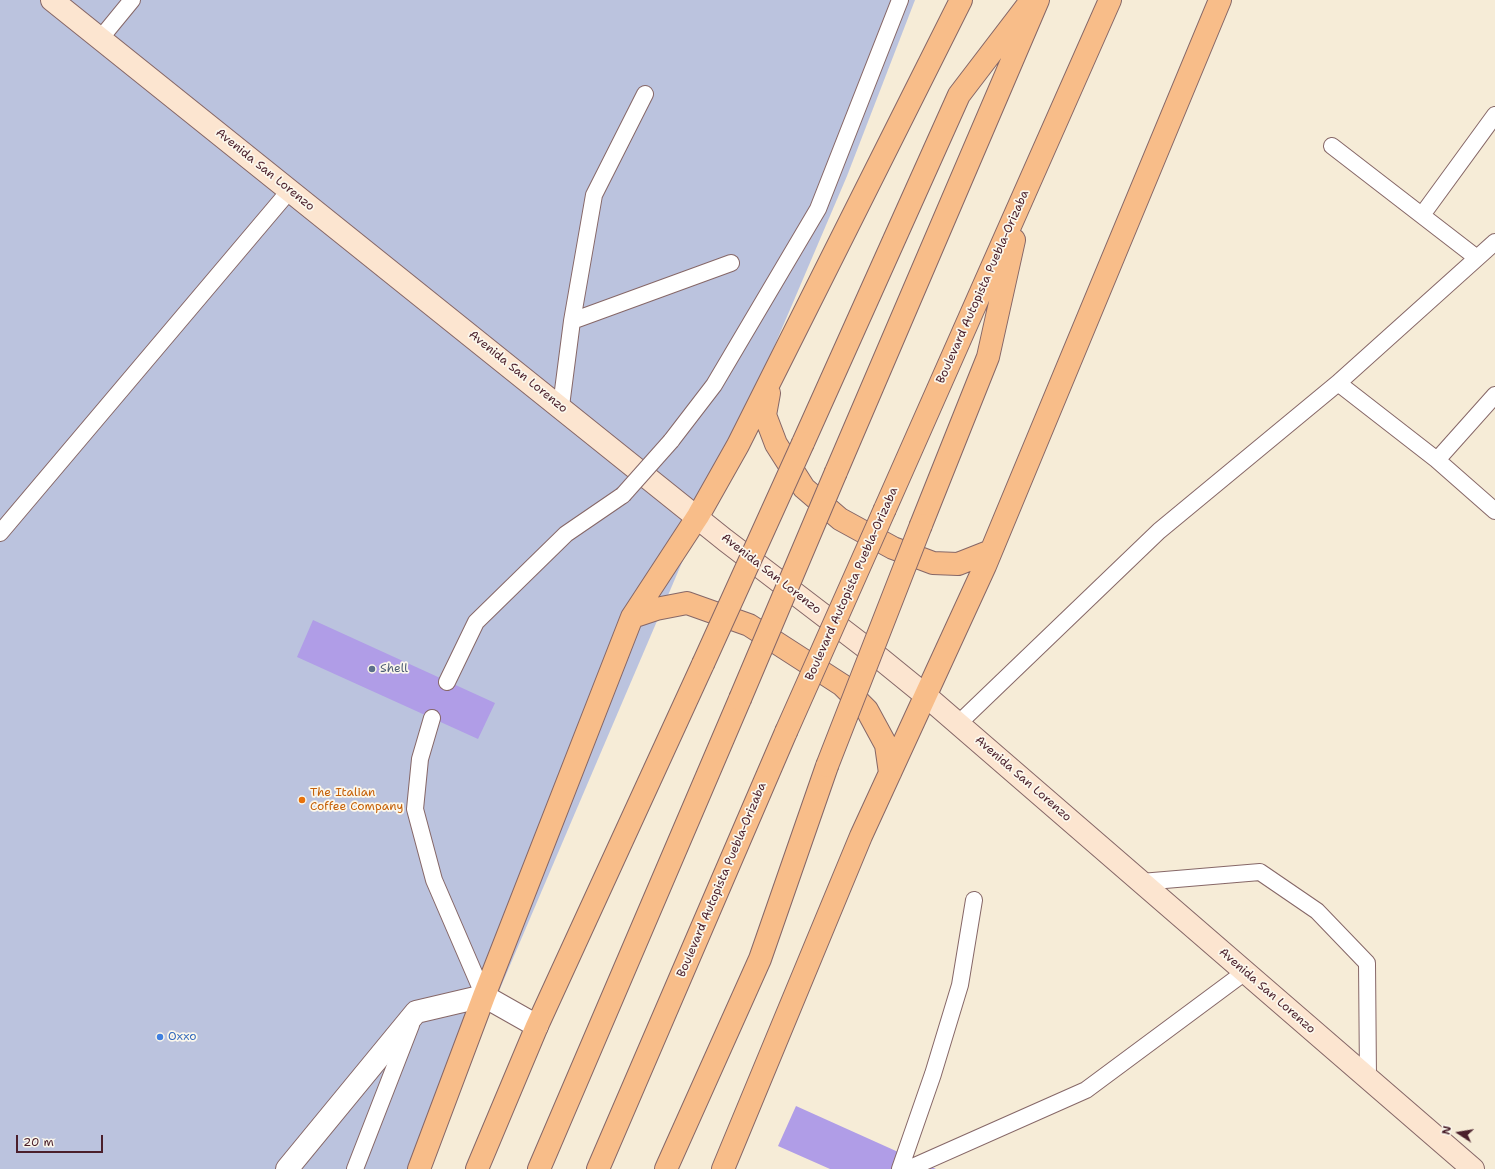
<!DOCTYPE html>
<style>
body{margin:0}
#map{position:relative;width:1495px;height:1169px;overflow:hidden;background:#f6ecd7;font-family:"Shantell Sans",sans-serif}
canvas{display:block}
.north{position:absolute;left:1439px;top:1113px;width:40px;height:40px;-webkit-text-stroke:3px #fbf7ec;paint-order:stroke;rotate:282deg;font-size:11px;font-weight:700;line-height:16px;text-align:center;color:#4a1f2b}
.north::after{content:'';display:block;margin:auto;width:14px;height:18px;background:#4a1f2b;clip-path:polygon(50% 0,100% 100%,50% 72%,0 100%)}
.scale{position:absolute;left:16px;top:1135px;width:87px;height:18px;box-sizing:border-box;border:2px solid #4a1f2b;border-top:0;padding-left:5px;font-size:12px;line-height:14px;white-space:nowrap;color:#4a1f2b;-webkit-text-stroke:3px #fbf7ec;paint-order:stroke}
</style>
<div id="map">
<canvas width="1495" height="1169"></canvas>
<div class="north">N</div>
<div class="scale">20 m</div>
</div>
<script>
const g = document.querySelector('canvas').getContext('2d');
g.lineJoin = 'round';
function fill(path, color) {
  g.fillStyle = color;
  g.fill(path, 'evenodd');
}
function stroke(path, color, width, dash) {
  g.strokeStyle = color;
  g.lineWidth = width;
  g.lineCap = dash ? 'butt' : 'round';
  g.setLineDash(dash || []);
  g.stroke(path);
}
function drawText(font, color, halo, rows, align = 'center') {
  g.font = font + ' "Shantell Sans",sans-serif';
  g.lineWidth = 3.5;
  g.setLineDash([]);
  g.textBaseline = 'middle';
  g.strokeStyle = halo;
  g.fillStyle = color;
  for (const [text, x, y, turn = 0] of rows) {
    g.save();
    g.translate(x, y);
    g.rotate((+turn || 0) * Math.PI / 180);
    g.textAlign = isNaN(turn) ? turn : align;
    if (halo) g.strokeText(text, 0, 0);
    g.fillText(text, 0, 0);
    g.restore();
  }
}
const industrial = new Path2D(`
 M 0,0 L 915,0 L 847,176 L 423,1169 L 0,1169 Z`);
const building = new Path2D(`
 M 313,620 L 495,703 L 478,739 L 297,657 Z
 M 796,1106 L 936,1169 L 830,1169 L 778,1146 Z`);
const lane = new Path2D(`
 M 100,39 L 132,0
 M 1332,146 L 1477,258
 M 1422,215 L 1495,115
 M 572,321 L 731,263
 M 1338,383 L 1437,460 L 1495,511
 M 561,406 L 572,321 L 594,195 L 645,94
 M 671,441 L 714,385 L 818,209 L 900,0
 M 1437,460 L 1495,395
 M 0,533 L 290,190
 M 447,682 L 476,622 L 566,534 L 623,495
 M 432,718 L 420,759 L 415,809 L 434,880 L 484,996
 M 959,723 L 1159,531 L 1338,383 L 1495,242
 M 1141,882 L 1260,872 L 1317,911 L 1367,963 L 1368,1078
 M 355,1169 L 411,1025
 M 900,1169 L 933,1074 L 960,985 L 974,900
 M 908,1169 L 1086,1090 L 1245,972`);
const street = new Path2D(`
 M 287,1169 L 416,1012 L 484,996 L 537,1026`);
const secondary = new Path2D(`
 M 52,0 L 725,540 L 882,660 L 925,695 L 1473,1169`);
const highway = new Path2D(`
 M 769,393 L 765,415 L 776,444 L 804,488 L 840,519 L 893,548 L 933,563 L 958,564 L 991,551
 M 803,443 L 959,95 L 1027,6
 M 836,472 L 1038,0
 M 885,509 L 1110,0
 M 921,525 L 988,357 L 1014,240
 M 632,617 L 656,609 L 687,603 L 749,625 L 842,685 L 867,710 L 886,745 L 890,773
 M 419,1169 L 484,996 L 632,617 L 698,516 L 738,445 L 961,0
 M 477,1169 L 537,1026 L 703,664
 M 539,1169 L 740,699
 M 598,1169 L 786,732
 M 666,1169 L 760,959 L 827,766
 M 723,1169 L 861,836 L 985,566 L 1220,0`);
const laneBridge = new Path2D(`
 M 623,495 L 671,441`);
const highwayBridge = new Path2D(`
 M 703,664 L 803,443
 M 740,699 L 836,472
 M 786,732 L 885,509
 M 827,766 L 921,525`);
const markers = [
 [372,669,4,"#5c6f8a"],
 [302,800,4,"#e8710a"],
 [160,1037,4,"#3f7fe0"]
];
const streetNames = [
 ["Avenida San Lorenzo",265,170,39],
 ["Boulevard Autopista Puebla-Orizaba",983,287,-66],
 ["Avenida San Lorenzo",518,372,39],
 ["Avenida San Lorenzo",771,574,38],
 ["Boulevard Autopista Puebla-Orizaba",852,584,-66],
 ["Avenida San Lorenzo",1023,779,41],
 ["Boulevard Autopista Puebla-Orizaba",722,880,-67],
 ["Avenida San Lorenzo",1267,991,41]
];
const serviceNames = [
 ["Shell",380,669]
];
const foodNames = [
 ["The Italian",310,793],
 ["Coffee Company",310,807]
];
const shopNames = [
 ["Oxxo",168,1037]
];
fill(industrial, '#bbc3de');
fill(building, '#b09de7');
stroke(lane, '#866767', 18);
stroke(street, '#866767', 24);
stroke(secondary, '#866767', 24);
stroke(highway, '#866767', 24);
stroke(lane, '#fff', 16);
stroke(street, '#fff', 22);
stroke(secondary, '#fce5d0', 22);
stroke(highway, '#f8bd89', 22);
stroke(laneBridge, '#866767', 18, []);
stroke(highwayBridge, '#866767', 24, []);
stroke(laneBridge, '#fff', 16);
stroke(highwayBridge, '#f8bd89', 22);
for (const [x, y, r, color] of markers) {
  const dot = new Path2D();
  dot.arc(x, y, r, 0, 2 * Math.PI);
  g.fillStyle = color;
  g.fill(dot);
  stroke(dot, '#fbf7ec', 1.5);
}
drawText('12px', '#4a1f2b', '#fbf7ec', streetNames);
drawText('12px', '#4e5e75', '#fbf7ec', serviceNames, 'left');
drawText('12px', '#c56008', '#fbf7ec', foodNames, 'left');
drawText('12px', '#366cbe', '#fbf7ec', shopNames, 'left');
</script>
